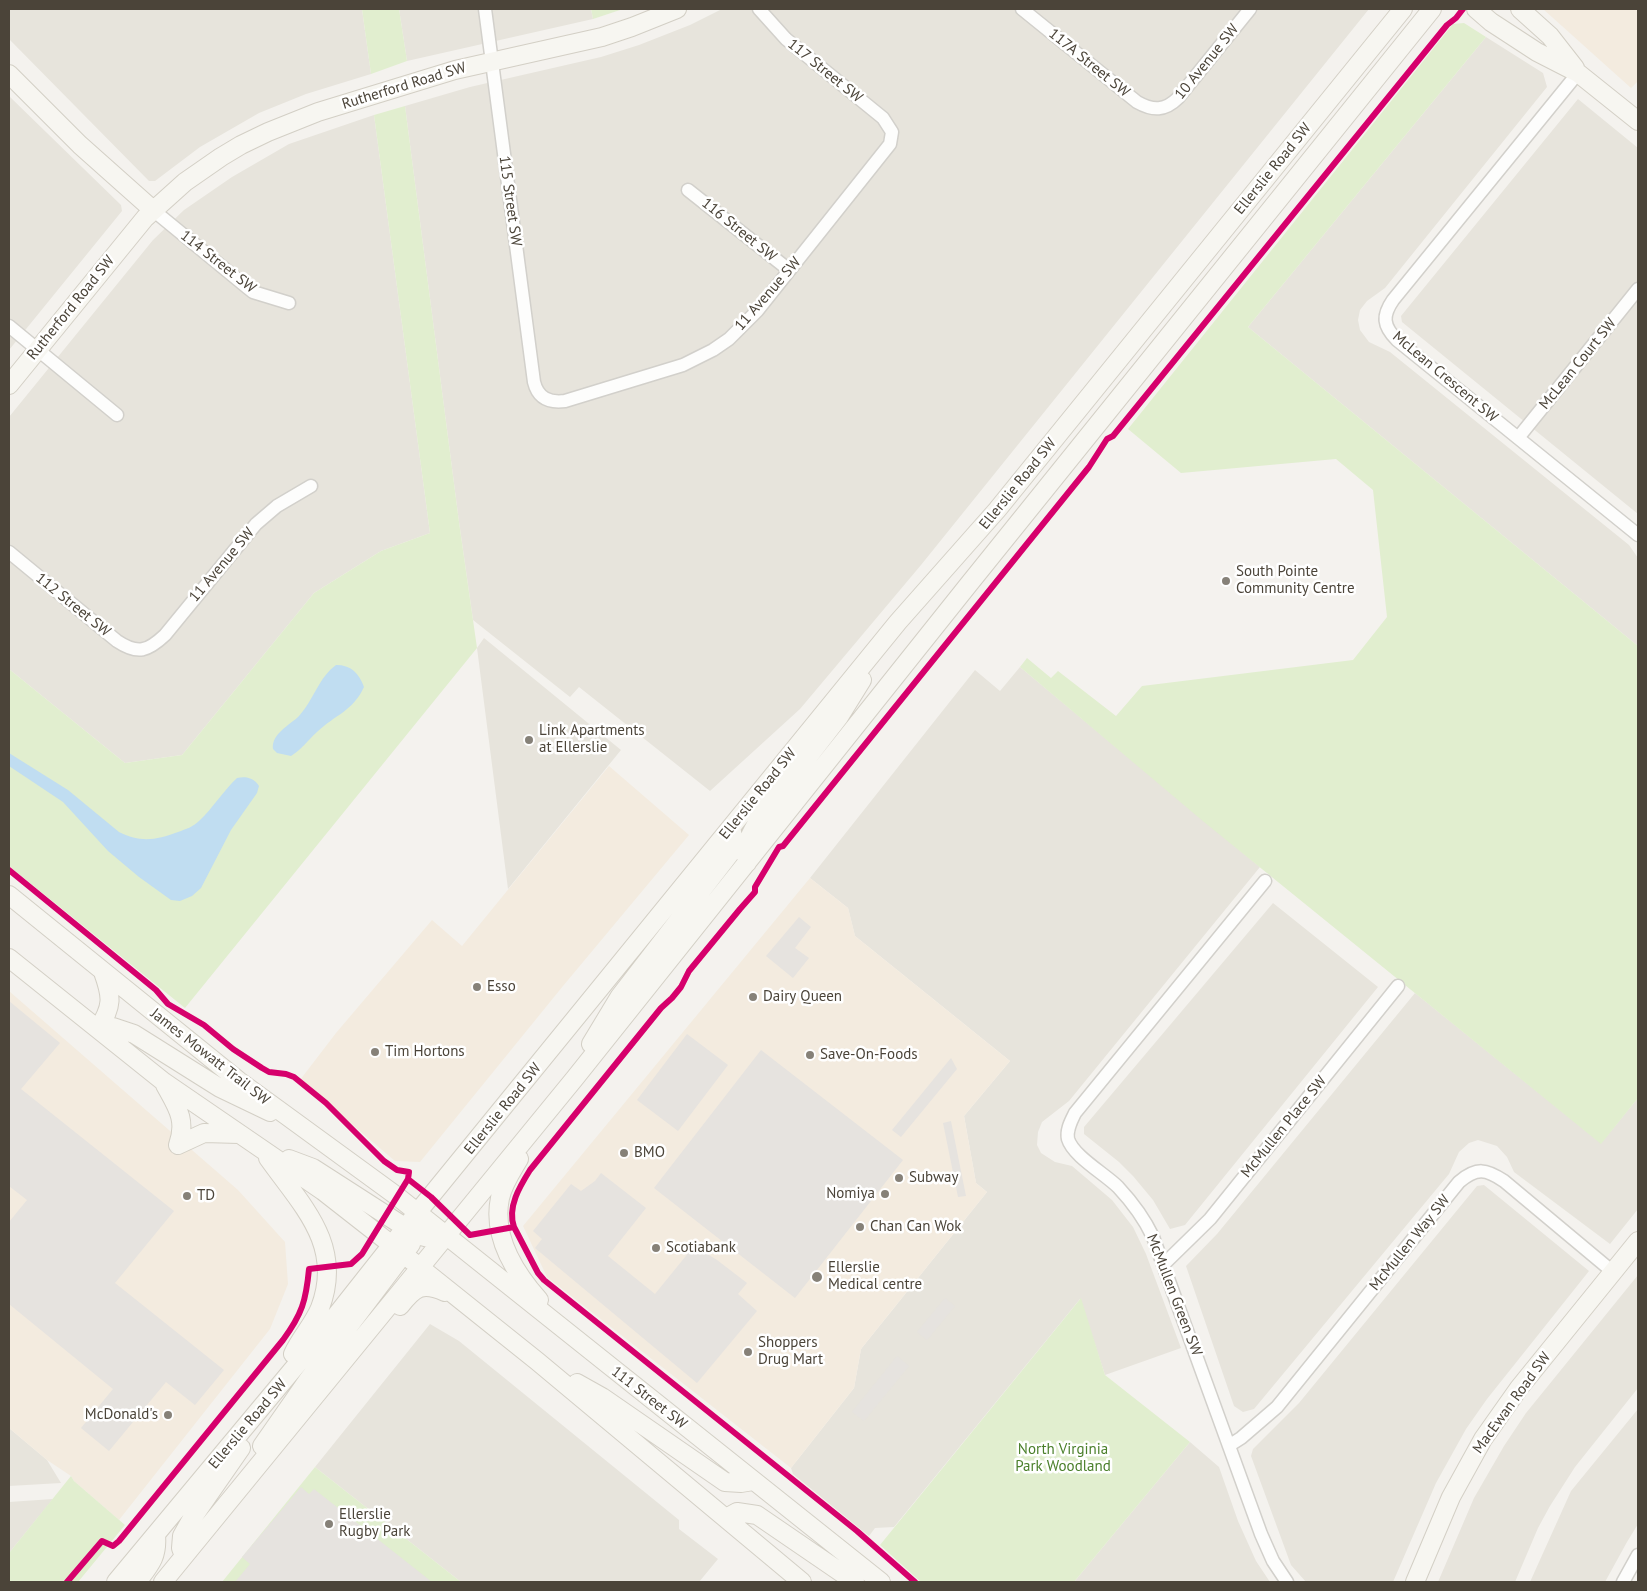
<!DOCTYPE html>
<style>
body{margin:0}
#map{position:relative;width:1647px;height:1591px;overflow:hidden;background:#f4f2ee;font-family:"PT Sans",sans-serif}
canvas{display:block}
.frame{position:absolute;inset:0;border:10px solid #4b4439;pointer-events:none}
</style>
<div id="map">
<canvas width="1647" height="1591"></canvas>
<div class="frame"></div>
</div>
<script>
const g = document.querySelector('canvas').getContext('2d');
g.lineJoin = 'round';
function fill(path, color) {
  g.fillStyle = color;
  g.fill(path, 'evenodd');
}
function stroke(path, color, width, dash) {
  g.strokeStyle = color;
  g.lineWidth = width;
  g.lineCap = dash ? 'butt' : 'round';
  g.setLineDash(dash || []);
  g.stroke(path);
}
function drawText(font, color, halo, rows, align = 'center') {
  g.font = font + ' "PT Sans",sans-serif';
  g.lineWidth = 5;
  g.setLineDash([]);
  g.textBaseline = 'middle';
  g.strokeStyle = halo;
  g.fillStyle = color;
  for (const [text, x, y, turn = 0] of rows) {
    g.save();
    g.translate(x, y);
    g.rotate((+turn || 0) * Math.PI / 180);
    g.textAlign = isNaN(turn) ? turn : align;
    if (halo) g.strokeText(text, 0, 0);
    g.fillText(text, 0, 0);
    g.restore();
  }
}
const residential = new Path2D(`
 M 9,9 L 362,9 L 371,74 L 306,94 L 259,113 L 200,147 L 155,181 L 149,181 L 9,39 Z
 M 399,9 L 591,9 L 593,19 L 407,61 Z
 M 722,9 L 1369,9 L 921,565 L 800,709 L 710,791 L 579,687 L 570,697 L 473,620 L 459,522 L 405,106 L 470,87 L 601,57 L 639,45 L 690,25 Z
 M 1486,37 L 1543,73 L 1547,87 L 1385,288 L 1367,301 L 1360,310 L 1358,320 L 1360,330 L 1369,342 L 1390,352 L 1629,545 L 1638,558 L 1638,646 L 1248,327 Z
 M 9,96 L 121,205 L 122,211 L 9,350 Z
 M 1578,99 L 1638,148 L 1638,514 L 1402,322 L 1401,316 Z
 M 374,115 L 430,533 L 381,551 L 314,593 L 182,755 L 125,763 L 9,669 L 9,417 L 153,240 L 184,210 L 232,177 L 289,144 Z
 M 484,638 L 621,750 L 508,889 L 477,648 Z
 M 1020,667 L 1260,867 L 1069,1101 L 1042,1122 L 1038,1132 L 1037,1145 L 1041,1153 L 1055,1162 L 1072,1166 L 1085,1177 L 1112,1200 L 1133,1227 L 1146,1254 L 1181,1348 L 1105,1375 L 1080,1299 L 894,1527 L 875,1528 L 869,1536 L 793,1474 L 791,1468 L 854,1388 L 861,1349 L 987,1192 L 976,1183 L 964,1116 L 1010,1061 L 855,936 L 848,908 L 810,878 L 975,670 L 1000,691 Z
 M 1273,903 L 1378,987 L 1185,1225 L 1170,1229 L 1153,1200 L 1133,1176 L 1119,1162 L 1084,1134 L 1084,1127 Z
 M 1415,993 L 1601,1143 L 1638,1098 L 1638,1209 L 1610,1244 L 1514,1172 L 1507,1157 L 1497,1146 L 1478,1140 L 1469,1143 L 1459,1152 L 1449,1174 L 1254,1409 L 1243,1412 L 1234,1406 L 1186,1266 L 1217,1234 Z
 M 1484,1185 L 1589,1271 L 1487,1399 L 1466,1429 L 1436,1483 L 1393,1582 L 1306,1582 L 1291,1565 L 1251,1456 L 1253,1449 L 1299,1403 L 1477,1186 Z
 M 1638,1275 L 1638,1388 L 1575,1467 L 1550,1506 L 1538,1528 L 1515,1582 L 1438,1582 L 1474,1498 L 1504,1446 L 1526,1413 Z
 M 430,1324 L 459,1341 L 679,1520 L 679,1529 L 718,1559 L 699,1582 L 461,1582 L 315,1467 Z
 M 1638,1409 L 1638,1524 L 1627,1542 L 1605,1582 L 1530,1582 L 1571,1491 Z
 M 9,1428 L 47,1460 L 61,1483 L 9,1486 Z
 M 1190,1442 L 1219,1467 L 1238,1521 L 1256,1561 L 1270,1582 L 1074,1582 Z
 M 53,1499 L 9,1553 L 9,1502 Z`);
const commercial = new Path2D(`
 M 1543,9 L 1638,9 L 1638,81 L 1631,88 Z
 M 609,766 L 689,835 L 563,986 L 420,1162 L 395,1161 L 300,1080 L 336,1033 L 432,920 L 462,946 Z
 M 810,878 L 848,908 L 855,936 L 1010,1061 L 964,1116 L 976,1183 L 987,1192 L 861,1349 L 854,1388 L 791,1468 L 547,1277 L 523,1226 Z
 M 9,991 L 238,1190 L 285,1242 L 288,1284 L 270,1329 L 119,1520 L 74,1481 L 71,1476 L 47,1460 L 9,1428 Z`);
const green = new Path2D(`
 M 362,9 L 399,9 L 407,61 L 371,74 Z
 M 591,9 L 623,9 L 593,19 Z
 M 1464,23 L 1486,37 L 1248,327 L 1638,646 L 1638,1098 L 1601,1144 L 1204,822 L 1020,667 L 1027,658 L 1051,678 L 1058,671 L 1116,716 L 1142,686 L 1353,660 L 1387,617 L 1373,490 L 1336,459 L 1181,473 L 1128,429 L 1453,24 Z
 M 405,106 L 459,522 L 477,648 L 185,1008 L 9,866 L 9,669 L 125,763 L 182,755 L 314,593 L 381,551 L 430,533 L 374,115 Z
 M 1081,1298 L 1105,1375 L 1190,1442 L 1074,1582 L 921,1582 L 880,1545 Z
 M 315,1467 L 461,1582 L 222,1582 Z
 M 71,1476 L 74,1481 L 125,1525 L 78,1582 L 9,1582 L 9,1553 Z`);
const parking = new Path2D(`
 M 799,917 L 811,927 L 795,948 L 809,958 L 793,978 L 766,956 Z
 M 9,1001 L 60,1043 L 21,1089 L 174,1211 L 115,1283 L 224,1370 L 195,1405 L 166,1382 L 109,1451 L 81,1428 L 113,1389 L 9,1304 L 9,1222 L 27,1200 L 9,1186 Z
 M 687,1034 L 728,1065 L 678,1131 L 637,1100 Z
 M 761,1050 L 903,1160 L 795,1298 L 654,1188 Z
 M 951,1058 L 957,1069 L 901,1137 L 892,1130 Z
 M 951,1121 L 966,1196 L 958,1197 L 943,1123 Z
 M 601,1173 L 646,1208 L 608,1256 L 655,1294 L 694,1246 L 717,1260 L 747,1283 L 738,1294 L 757,1311 L 697,1383 L 535,1248 L 542,1239 L 533,1231 L 571,1184 L 581,1191 L 595,1181 Z
 M 945,1298 L 955,1306 L 927,1340 L 917,1332 Z
 M 897,1356 L 909,1366 L 864,1421 L 852,1412 Z
 M 301,1487 L 309,1494 L 314,1489 L 432,1582 L 235,1582 L 250,1564 L 242,1557 Z`);
const water = new Path2D(`
 M 336,665 C 351,665 359,673 364,687 C 353,711 335,715 317,732 C 308,740 302,749 291,756 L 277,753 L 273,749 C 271,734 290,725 299,716 C 313,701 319,677 336,665 Z
 M 9,753 L 68,790 L 119,832 C 141,843 156,840 178,832 C 186,829 193,827 199,821 C 213,808 223,791 237,778 C 246,776 254,778 259,786 L 257,793 L 231,830 L 201,888 L 192,896 L 180,901 L 171,900 L 139,877 L 108,851 L 63,802 L 9,766 Z`);
const street = new Path2D(`
 M 485,9 L 534,382 C 538,398 549,403 565,401 L 683,365 L 713,350 L 729,339 L 757,311 L 890,144 L 892,132 L 883,118 L 786,39 L 759,9
 M 1022,9 L 1137,102 C 1153,111 1165,111 1178,98 L 1250,9
 M 1578,73 L 1393,300 C 1382,316 1383,326 1397,340 L 1638,535
 M 688,190 L 789,270
 M 153,210 L 248,288 L 253,292 L 289,303
 M 9,326 L 117,415
 M 1518,438 L 1638,289
 M 9,552 L 117,641 C 138,655 148,651 165,635 L 256,524 L 277,506 L 311,486
 M 1265,881 L 1075,1113 C 1071,1121 1066,1130 1068,1139 C 1073,1156 1105,1174 1118,1187 C 1132,1202 1144,1218 1153,1237 L 1261,1534 L 1273,1561 L 1287,1582
 M 1164,1264 L 1210,1219 L 1398,986
 M 1230,1445 L 1241,1438 L 1277,1407 L 1459,1182 C 1477,1167 1486,1169 1504,1181 L 1613,1272
 M 1623,1582 L 1638,1555`);
const secondary = new Path2D(`
 M 1476,9 L 1491,22 L 1537,52 L 1578,73 L 1638,121
 M 1520,9 L 1550,36 L 1575,68
 M 9,74 L 80,145 L 153,210
 M 9,385 L 145,218 L 185,182 L 221,157 L 241,145 L 268,132 L 318,112 L 455,70 L 602,37 L 632,27 L 677,9
 M 747,863 C 744,845 749,837 757,823 L 839,717 L 862,680
 M 9,895 L 239,1081 L 398,1197 L 881,1582
 M 9,958 L 164,1082 L 323,1191 L 392,1245 L 537,1361 L 802,1582
 M 98,1029 L 113,1027 L 134,1034 L 220,1088 L 270,1112
 M 98,1029 C 113,1006 112,997 103,972
 M 591,1044 L 620,996 L 732,851 L 734,842 L 731,827
 M 165,1085 C 177,1107 187,1120 178,1145
 M 178,1145 L 204,1133 L 239,1134
 M 268,1158 C 302,1206 344,1245 320,1308 C 313,1325 300,1338 293,1354
 M 289,1159 L 313,1168 L 414,1233 C 426,1239 433,1239 446,1235
 M 519,1159 C 512,1171 503,1184 500,1198 C 492,1236 515,1273 539,1300
 M 400,1306 C 415,1287 422,1282 445,1292
 M 577,1383 L 602,1397 L 725,1482 L 741,1483 L 753,1481
 M 262,1446 L 308,1380 L 411,1244 L 417,1216
 M 726,1518 L 737,1512 L 757,1515 L 855,1582
 M 184,1556 L 181,1548 L 182,1536 L 191,1520 L 241,1448
 M 116,1582 L 304,1356 L 417,1213 L 898,622 L 997,510 L 1403,9
 M 137,1582 C 150,1565 158,1557 156,1535
 M 163,1582 L 575,1078 L 969,584 L 1432,9
 M 1415,1582 L 1451,1497 L 1483,1439 L 1519,1388 L 1638,1241`);
const cycleway = new Path2D(`
 M 9,870 L 156,990 L 168,1004 L 204,1025 L 233,1049 L 262,1068 L 269,1072 L 286,1074 L 294,1077 L 326,1103 L 384,1161 L 397,1170 L 409,1172 L 408,1179 L 362,1254 L 351,1264 L 309,1269 C 306,1301 302,1314 283,1340 L 119,1541 L 113,1546 L 102,1541 L 67,1582
 M 408,1179 L 431,1197 L 470,1235 L 514,1227 L 538,1273 L 544,1280 L 857,1531 L 915,1582
 M 514,1227 C 507,1207 520,1186 530,1170 L 661,1008 L 672,998 L 681,987 L 689,971 L 740,909 L 755,892 L 755,887 L 779,847 L 783,846 L 1089,467 L 1107,439 L 1113,436 L 1447,25 L 1456,18 L 1463,9`);
const markers = [
 [1226,581,5,"#868178"],
 [529,740,5,"#868178"],
 [477,987,5,"#868178"],
 [753,997,5,"#868178"],
 [375,1052,5,"#868178"],
 [810,1055,5,"#868178"],
 [624,1153,5,"#868178"],
 [899,1178,5,"#868178"],
 [885,1194,5,"#868178"],
 [187,1196,5,"#868178"],
 [860,1227,5,"#868178"],
 [656,1248,5,"#868178"],
 [817,1277,6,"#868178"],
 [748,1352,5,"#868178"],
 [168,1415,5,"#868178"],
 [329,1524,5,"#868178"]
];
const streetNames = [
 ["10 Avenue SW",1207,62,-51],
 ["117A Street SW",1089,63,39],
 ["117 Street SW",825,71,39],
 ["Rutherford Road SW",404,86,-17],
 ["Ellerslie Road SW",1273,169,-51],
 ["115 Street SW",510,201,82],
 ["116 Street SW",739,230,39],
 ["114 Street SW",218,262,38],
 ["11 Avenue SW",768,294,-49],
 ["Rutherford Road SW",71,308,-51],
 ["McLean Court SW",1578,364,-51],
 ["McLean Crescent SW",1445,377,40],
 ["Ellerslie Road SW",1018,484,-51],
 ["11 Avenue SW",222,565,-50],
 ["112 Street SW",73,605,39],
 ["Ellerslie Road SW",758,794,-51],
 ["James Mowatt Trail SW",210,1057,38],
 ["Ellerslie Road SW",503,1109,-51],
 ["McMullen Place SW",1284,1127,-51],
 ["McMullen Way SW",1410,1243,-51],
 ["McMullen Green SW",1174,1295,69],
 ["111 Street SW",649,1398,38],
 ["MacEwan Road SW",1512,1403,-54],
 ["Ellerslie Road SW",248,1424,-50]
];
const poiNames = [
 ["South Pointe",1236,572],
 ["Community Centre",1236,589],
 ["Link Apartments",539,731],
 ["at Ellerslie",539,748],
 ["Esso",487,987],
 ["Dairy Queen",763,997],
 ["Tim Hortons",385,1052],
 ["Save-On-Foods",820,1055],
 ["BMO",634,1153],
 ["Subway",909,1178],
 ["Nomiya",875,1194,"right"],
 ["TD",197,1196],
 ["Chan Can Wok",870,1227],
 ["Scotiabank",666,1248],
 ["Ellerslie",828,1268],
 ["Medical centre",828,1285],
 ["Shoppers",758,1343],
 ["Drug Mart",758,1360],
 ["McDonald's",158,1415,"right"],
 ["Ellerslie",339,1515],
 ["Rugby Park",339,1532]
];
const parkNames = [
 ["North Virginia",1063,1450],
 ["Park Woodland",1063,1467]
];
fill(residential, '#e7e4dc');
fill(commercial, '#f3ebdf');
fill(green, '#e1eecf');
fill(parking, '#e6e3df');
fill(water, '#c0ddf1');
stroke(street, '#d2d0cb', 15);
stroke(secondary, '#d3cfc5', 20);
stroke(street, '#fdfdfc', 12);
stroke(secondary, '#f7f6f1', 18);
stroke(cycleway, '#d6006c', 6);
for (const [x, y, r, color] of markers) {
  const dot = new Path2D();
  dot.arc(x, y, r, 0, 2 * Math.PI);
  g.fillStyle = color;
  g.fill(dot);
  stroke(dot, '#fff', 2);
}
drawText('15px', '#4b4439', '#fff', streetNames);
drawText('15px', '#4b4439', '#fff', poiNames, 'left');
drawText('15px', '#4a7f2a', '#fff', parkNames);
</script>
